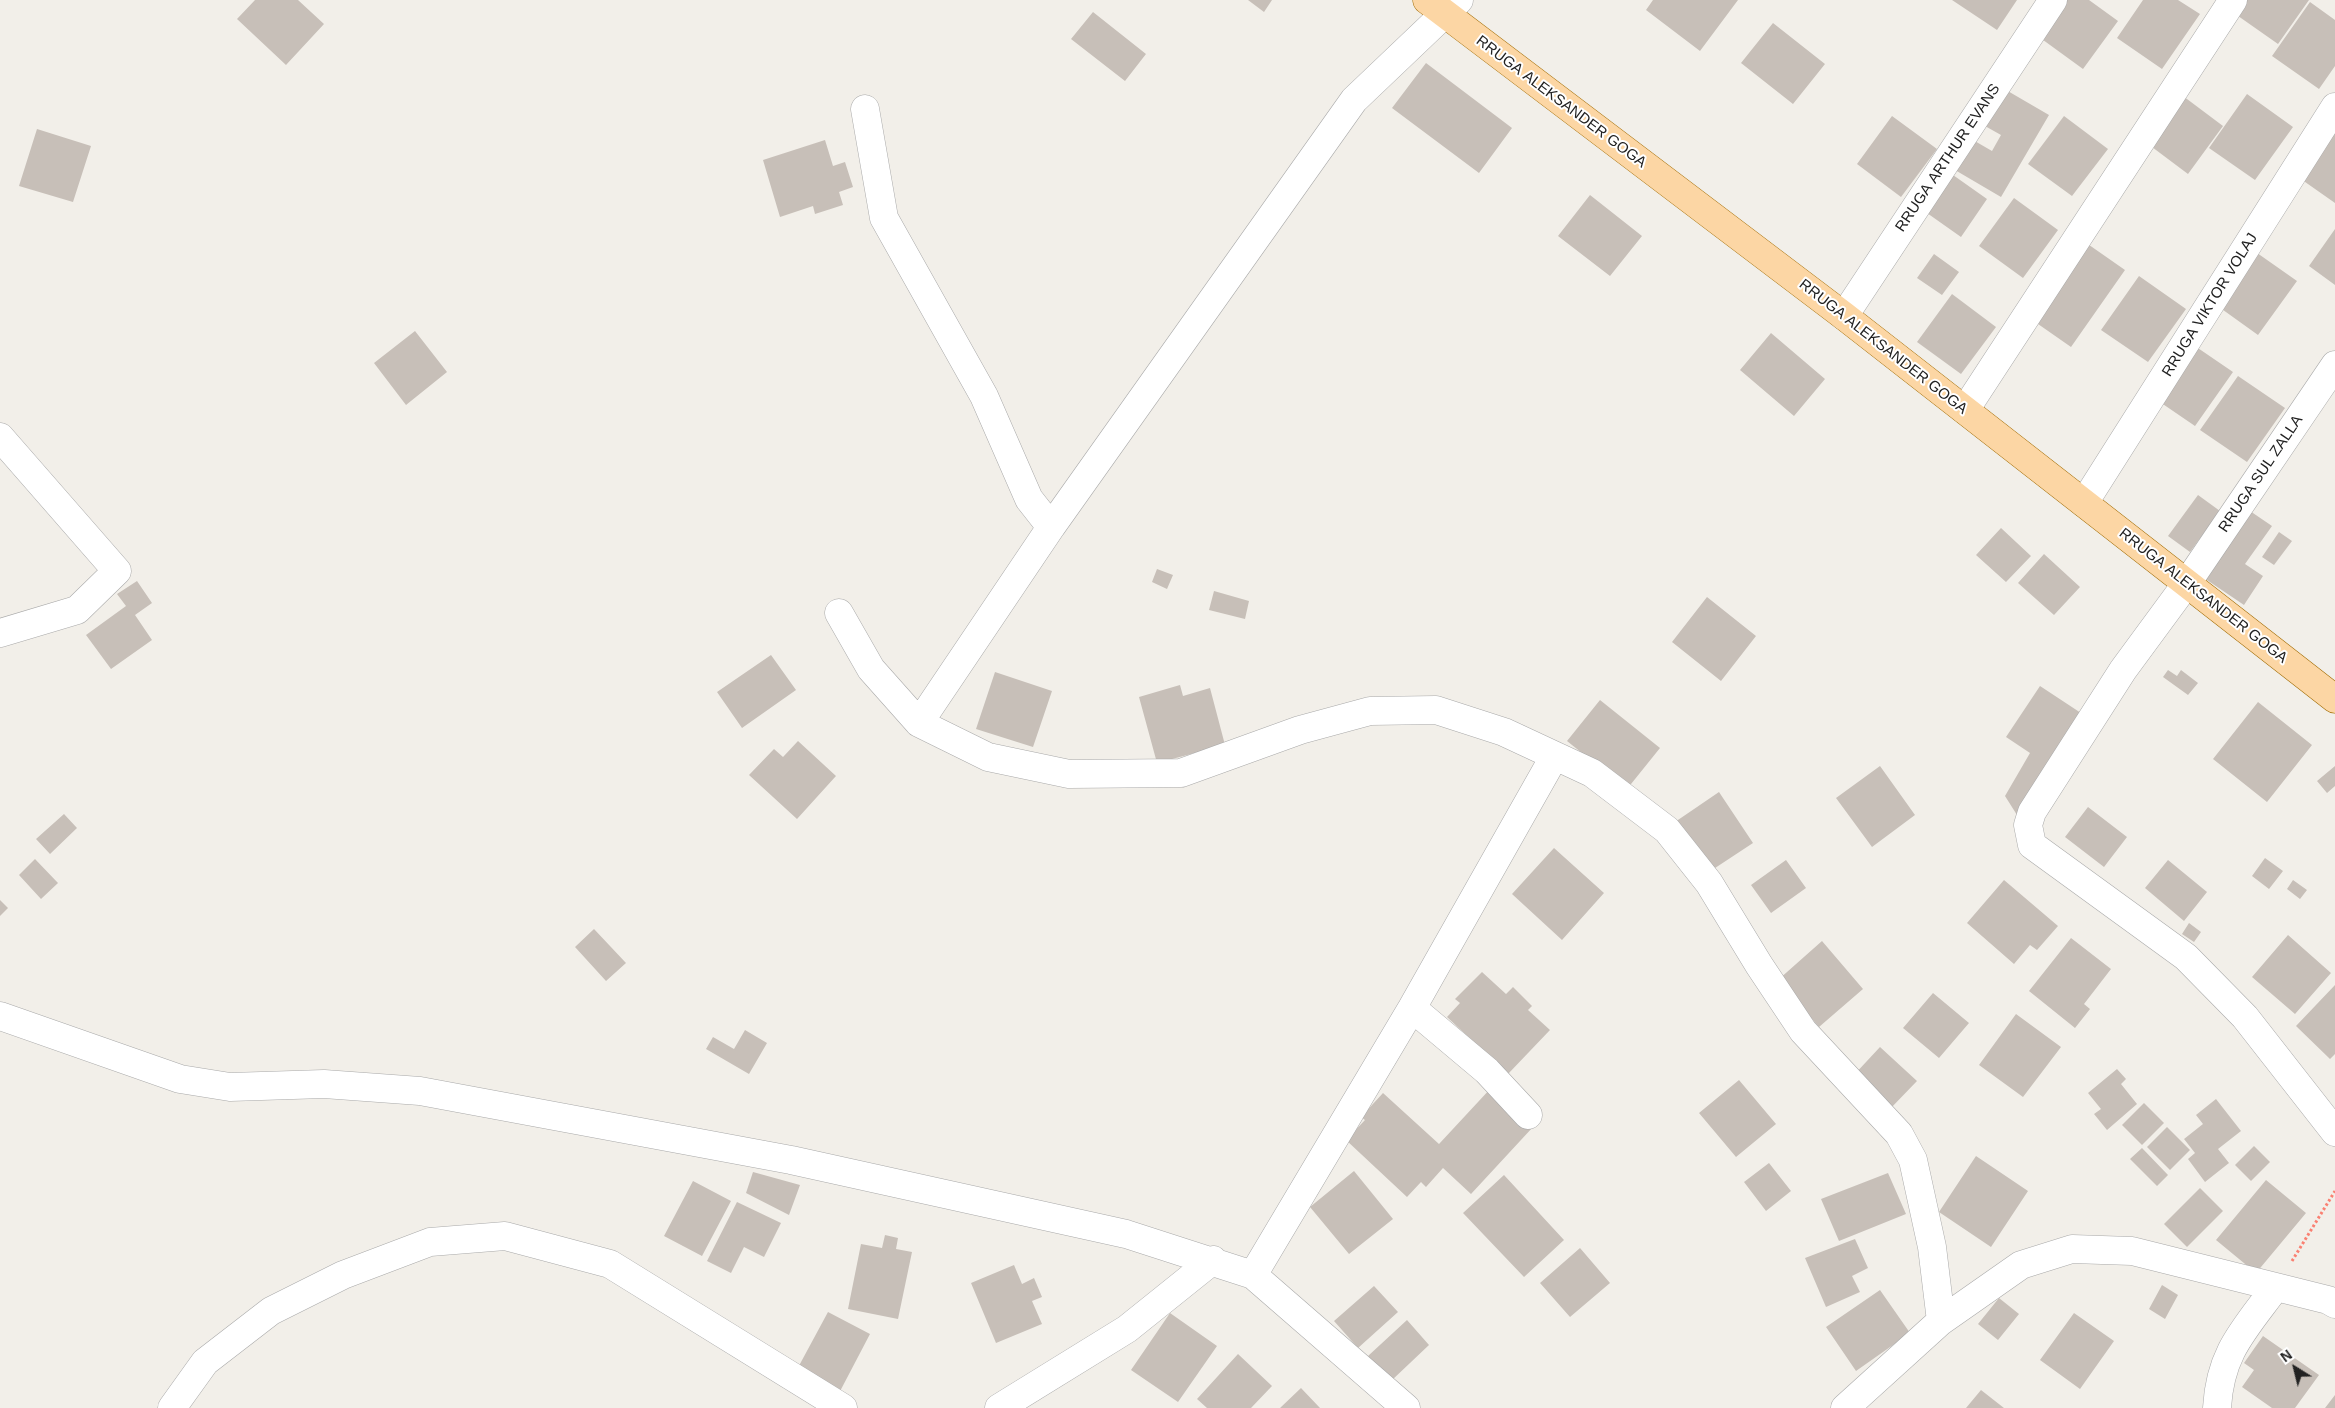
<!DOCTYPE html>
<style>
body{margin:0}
#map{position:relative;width:2335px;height:1408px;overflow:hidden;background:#f2efe9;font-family:Helvetica,sans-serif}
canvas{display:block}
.north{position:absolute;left:2270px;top:1343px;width:50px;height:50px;-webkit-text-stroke:4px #fff;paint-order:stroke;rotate:324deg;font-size:14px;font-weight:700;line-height:20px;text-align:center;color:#222}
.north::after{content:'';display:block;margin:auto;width:18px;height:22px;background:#222;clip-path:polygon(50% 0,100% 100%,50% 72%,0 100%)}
</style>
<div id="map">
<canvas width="2335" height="1408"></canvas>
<div class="north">N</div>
</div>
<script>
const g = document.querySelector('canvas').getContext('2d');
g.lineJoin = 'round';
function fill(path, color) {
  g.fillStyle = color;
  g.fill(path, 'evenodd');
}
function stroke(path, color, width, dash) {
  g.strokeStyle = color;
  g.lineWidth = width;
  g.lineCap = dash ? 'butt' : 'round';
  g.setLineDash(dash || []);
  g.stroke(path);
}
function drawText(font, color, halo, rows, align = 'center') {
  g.font = font + ' Helvetica,sans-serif';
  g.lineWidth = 4;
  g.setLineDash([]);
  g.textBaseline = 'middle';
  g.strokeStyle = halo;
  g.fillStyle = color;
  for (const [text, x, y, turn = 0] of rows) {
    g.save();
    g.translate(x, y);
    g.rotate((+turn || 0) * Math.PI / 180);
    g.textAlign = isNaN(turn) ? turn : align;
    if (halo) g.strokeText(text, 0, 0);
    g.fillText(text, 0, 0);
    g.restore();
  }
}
const building = new Path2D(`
 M 255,0 L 298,0 L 324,24 L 286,65 L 237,19 Z
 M 1248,0 L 1272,0 L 1264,12 Z
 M 1653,0 L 1738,0 L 1700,51 L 1646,10 Z
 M 1952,0 L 2017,0 L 1997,30 Z
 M 2066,0 L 2089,0 L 2118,21 L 2083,69 L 2039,37 Z
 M 2143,0 L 2178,0 L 2200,14 L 2162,69 L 2117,38 Z
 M 2239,0 L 2309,0 L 2278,44 L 2231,11 Z
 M 2310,2 L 2335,20 L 2335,66 L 2319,89 L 2272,56 Z
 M 1093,12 L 1146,54 L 1125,81 L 1071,39 Z
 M 1773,23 L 1825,64 L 1793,104 L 1741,63 Z
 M 1426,63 L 1512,128 L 1479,173 L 1392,108 Z
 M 2006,90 L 2049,115 L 2001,197 L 1955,170 L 1973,140 L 1992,151 L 2001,135 L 1985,126 Z
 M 2179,93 L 2223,126 L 2188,174 L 2144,141 Z
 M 2247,94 L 2293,127 L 2255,180 L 2209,148 Z
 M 1892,116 L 1937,149 L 1901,197 L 1857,164 Z
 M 2064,116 L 2108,149 L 2072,196 L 2028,164 Z
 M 2335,125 L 2335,203 L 2298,177 Z
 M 37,129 L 91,146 L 73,202 L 19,186 Z
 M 825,140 L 833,166 L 845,162 L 853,187 L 839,192 L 843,205 L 815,214 L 813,206 L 780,217 L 763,160 Z
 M 1953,175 L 1987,199 L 1961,237 L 1927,213 Z
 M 1590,195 L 1642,236 L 1610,276 L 1558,236 Z
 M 2014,198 L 2058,230 L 2023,278 L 1979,246 Z
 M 2335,229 L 2335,285 L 2309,266 Z
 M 2082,240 L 2125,270 L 2071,347 L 2028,317 Z
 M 2250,248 L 2297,281 L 2258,335 L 2212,302 Z
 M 1934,254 L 1959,272 L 1942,295 L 1917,278 Z
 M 2139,276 L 2186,309 L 2148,362 L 2101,330 Z
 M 1952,294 L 1996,327 L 1961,374 L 1917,342 Z
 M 415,331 L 447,372 L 406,405 L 374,363 Z
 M 1771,333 L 1825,379 L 1794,416 L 1740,370 Z
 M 2192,344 L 2233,372 L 2195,426 L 2154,398 Z
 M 2238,376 L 2285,408 L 2247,462 L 2200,430 Z
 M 2198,495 L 2220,511 L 2190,552 L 2168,536 Z
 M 2250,511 L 2272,526 L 2245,564 L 2263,576 L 2244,605 L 2204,578 Z
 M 2001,528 L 2031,556 L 2006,582 L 1976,555 Z
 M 2279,532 L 2292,541 L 2274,565 L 2262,557 Z
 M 2044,554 L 2080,587 L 2054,615 L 2018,583 Z
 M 1157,569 L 1173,575 L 1167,589 L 1152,582 Z
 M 137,581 L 152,603 L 135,615 L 152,640 L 111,669 L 86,635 L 126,606 L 117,594 Z
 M 1214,591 L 1249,601 L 1245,619 L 1209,610 Z
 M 1707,597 L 1756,636 L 1721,681 L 1672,642 Z
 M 771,655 L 796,690 L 742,728 L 717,692 Z
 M 2168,670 L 2177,676 L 2181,670 L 2198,683 L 2188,695 L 2163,677 Z
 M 995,672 L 1052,691 L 1033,747 L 976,729 Z
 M 1180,685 L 1183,696 L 1210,688 L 1225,745 L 1157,763 L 1139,697 Z
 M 2040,686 L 2084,715 L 2017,815 L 2005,796 L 2030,753 L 2006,737 Z
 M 1600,700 L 1660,748 L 1627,789 L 1567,741 Z
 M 2258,702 L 2312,745 L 2267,802 L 2213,759 Z
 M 798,741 L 836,776 L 797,819 L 749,775 L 774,749 L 783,757 Z
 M 1880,766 L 1915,815 L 1872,847 L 1836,798 Z
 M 2335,766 L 2335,786 L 2327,793 L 2317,781 Z
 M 1719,792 L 1753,843 L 1709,872 L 1675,822 Z
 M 2088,807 L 2127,837 L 2104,867 L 2065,837 Z
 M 64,814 L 77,828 L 50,854 L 36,839 Z
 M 1554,848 L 1604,893 L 1562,940 L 1512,894 Z
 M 2265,858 L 2283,871 L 2269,889 L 2252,876 Z
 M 35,859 L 58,883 L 41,899 L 19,875 Z
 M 1786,860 L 1806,888 L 1771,913 L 1751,885 Z
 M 2168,860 L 2207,892 L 2184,921 L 2145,888 Z
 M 2004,880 L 2058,926 L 2037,950 L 2030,945 L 2014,964 L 1967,923 Z
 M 2293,880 L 2307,890 L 2300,899 L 2287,889 Z
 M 0,900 L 8,908 L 0,916 Z
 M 2189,923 L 2201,932 L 2194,942 L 2182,934 Z
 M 594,929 L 626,963 L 606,981 L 575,947 Z
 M 2288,935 L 2331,973 L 2295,1014 L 2252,977 Z
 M 2071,938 L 2111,969 L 2084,1004 L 2090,1009 L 2075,1028 L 2029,991 Z
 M 1822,941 L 1863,989 L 1819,1027 L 1778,980 Z
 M 1482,972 L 1506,994 L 1513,987 L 1532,1006 L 1528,1010 L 1550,1030 L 1508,1074 L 1447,1017 L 1460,1003 L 1455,999 Z
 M 2335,985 L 2335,1054 L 2330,1059 L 2296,1026 Z
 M 1933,993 L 1969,1023 L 1939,1058 L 1903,1028 Z
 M 2016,1014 L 2061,1047 L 2023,1097 L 1979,1065 Z
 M 745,1030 L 767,1043 L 749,1074 L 706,1049 L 713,1037 L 734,1049 Z
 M 1880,1047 L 1917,1081 L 1889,1110 L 1853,1076 Z
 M 2117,1069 L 2126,1079 L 2121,1084 L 2137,1104 L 2107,1130 L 2094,1114 L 2101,1109 L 2088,1093 Z
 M 1739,1080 L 1776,1124 L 1736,1157 L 1699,1113 Z
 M 1491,1088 L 1533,1127 L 1471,1194 L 1443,1168 L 1426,1187 L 1421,1182 L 1407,1197 L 1346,1140 L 1365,1120 L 1361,1117 L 1383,1093 L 1439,1144 Z
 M 2216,1099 L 2241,1131 L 2218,1149 L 2229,1163 L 2205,1182 L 2188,1159 L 2195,1153 L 2184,1139 L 2203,1124 L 2196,1115 Z
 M 2144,1103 L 2164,1123 L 2142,1145 L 2122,1125 Z
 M 2167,1127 L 2190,1150 L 2170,1170 L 2147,1147 Z
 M 2254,1146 L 2270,1162 L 2251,1181 L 2235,1165 Z
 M 2142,1148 L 2168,1175 L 2157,1186 L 2130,1159 Z
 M 1976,1156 L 2028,1191 L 1991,1247 L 1939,1212 Z
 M 1769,1163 L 1791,1191 L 1766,1211 L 1744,1182 Z
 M 1354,1171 L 1393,1219 L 1349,1254 L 1310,1207 Z
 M 753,1172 L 800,1185 L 789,1215 L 746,1193 Z
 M 1888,1173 L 1906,1214 L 1839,1241 L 1821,1199 Z
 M 1504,1175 L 1564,1240 L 1524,1277 L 1463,1213 Z
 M 2266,1180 L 2306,1213 L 2256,1273 L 2216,1240 Z
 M 693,1181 L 731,1201 L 702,1256 L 664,1236 Z
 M 2200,1188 L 2223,1211 L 2187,1247 L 2164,1224 Z
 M 737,1202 L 781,1223 L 764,1257 L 744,1247 L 731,1273 L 707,1261 Z
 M 885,1235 L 898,1238 L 896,1249 L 912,1252 L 898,1319 L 848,1309 L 861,1244 L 882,1248 Z
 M 1855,1239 L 1868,1268 L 1852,1276 L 1860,1292 L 1826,1307 L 1805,1258 Z
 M 1580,1248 L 1610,1283 L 1570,1317 L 1540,1283 Z
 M 1014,1265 L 1022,1284 L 1034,1278 L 1042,1297 L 1032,1301 L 1042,1324 L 996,1343 L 971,1283 Z
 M 2162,1285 L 2178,1295 L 2165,1319 L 2149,1309 Z
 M 1374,1286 L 1398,1312 L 1358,1348 L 1334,1321 Z
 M 1880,1290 L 1910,1333 L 1856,1371 L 1826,1327 Z
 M 1999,1298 L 2019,1314 L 1998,1340 L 1978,1324 Z
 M 828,1312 L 870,1334 L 837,1397 L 794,1375 Z
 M 1170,1313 L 1217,1346 L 1178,1402 L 1131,1370 Z
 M 2074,1313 L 2114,1341 L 2080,1389 L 2040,1360 Z
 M 1407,1320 L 1429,1345 L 1391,1381 L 1368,1356 Z
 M 2263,1336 L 2319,1375 L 2295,1408 L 2272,1408 L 2242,1387 L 2254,1370 L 2244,1363 Z
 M 1238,1354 L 1272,1386 L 1251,1408 L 1207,1408 L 1197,1399 Z
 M 1301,1388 L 1320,1408 L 1280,1408 Z
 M 1981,1390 L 2004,1408 L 1966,1408 Z
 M 2335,1395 L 2335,1408 L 2325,1408 Z`);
const path = new Path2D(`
 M 2292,1261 L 2335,1191`);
const minor = new Path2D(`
 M 865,109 L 884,218 L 984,396 L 1029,499 L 1051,527
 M 1844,316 L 2053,0
 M 2335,365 L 2187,583 L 2123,670 L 2032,812 L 2028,825 L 2032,845 L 2186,957 L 2245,1017 L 2335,1132
 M 1965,410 L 2233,0
 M 0,437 L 117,571 L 77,610 L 0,633
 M 2084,503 L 2335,107
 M 839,613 L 871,669 L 919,723 L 988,757 L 1069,774 L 1181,773 L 1300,730 L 1370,711 L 1436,710 L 1504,732 L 1592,773 L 1667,830 L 1709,883 L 1759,965 L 1803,1031 L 1899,1134 L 1913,1160 L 1932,1247 L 1941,1321
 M 919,723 L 1051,527 L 1354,100 L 1459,0
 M 1412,1008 L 1487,1071 L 1528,1115
 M 0,1016 L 180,1079 L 230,1087 L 324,1084 L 420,1091 L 791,1160 L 1126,1234 L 1253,1275 L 1406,1408
 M 1253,1275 L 1412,1008 L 1554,757
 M 172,1408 L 205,1362 L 271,1311 L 343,1275 L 430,1242 L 505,1236 L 610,1264 L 843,1408
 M 999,1408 L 1127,1329 L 1213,1260
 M 1845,1408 L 1941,1321 L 2021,1265 L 2072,1249 L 2132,1251 L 2328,1300 L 2335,1304
 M 2217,1408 C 2220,1353 2244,1330 2275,1288`);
const major = new Path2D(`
 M 1427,0 L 1844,316 L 2335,699`);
const streetNames = [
 ["RRUGA ALEKSANDER GOGA",1561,102,37],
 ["RRUGA ARTHUR EVANS",1948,158,-56],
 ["RRUGA VIKTOR VOLAJ",2210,305,-58],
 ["RRUGA ALEKSANDER GOGA",1883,347,38],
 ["RRUGA SUL ZALLA",2261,474,-56],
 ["RRUGA ALEKSANDER GOGA",2203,596,38]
];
fill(building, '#c7bfb8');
stroke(minor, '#a9a9a9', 29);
stroke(major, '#a06b00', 29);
stroke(path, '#fa8072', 3, [2.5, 2.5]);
stroke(minor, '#fff', 28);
stroke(major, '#fcd6a4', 28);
drawText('15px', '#222', '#fff', streetNames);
</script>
